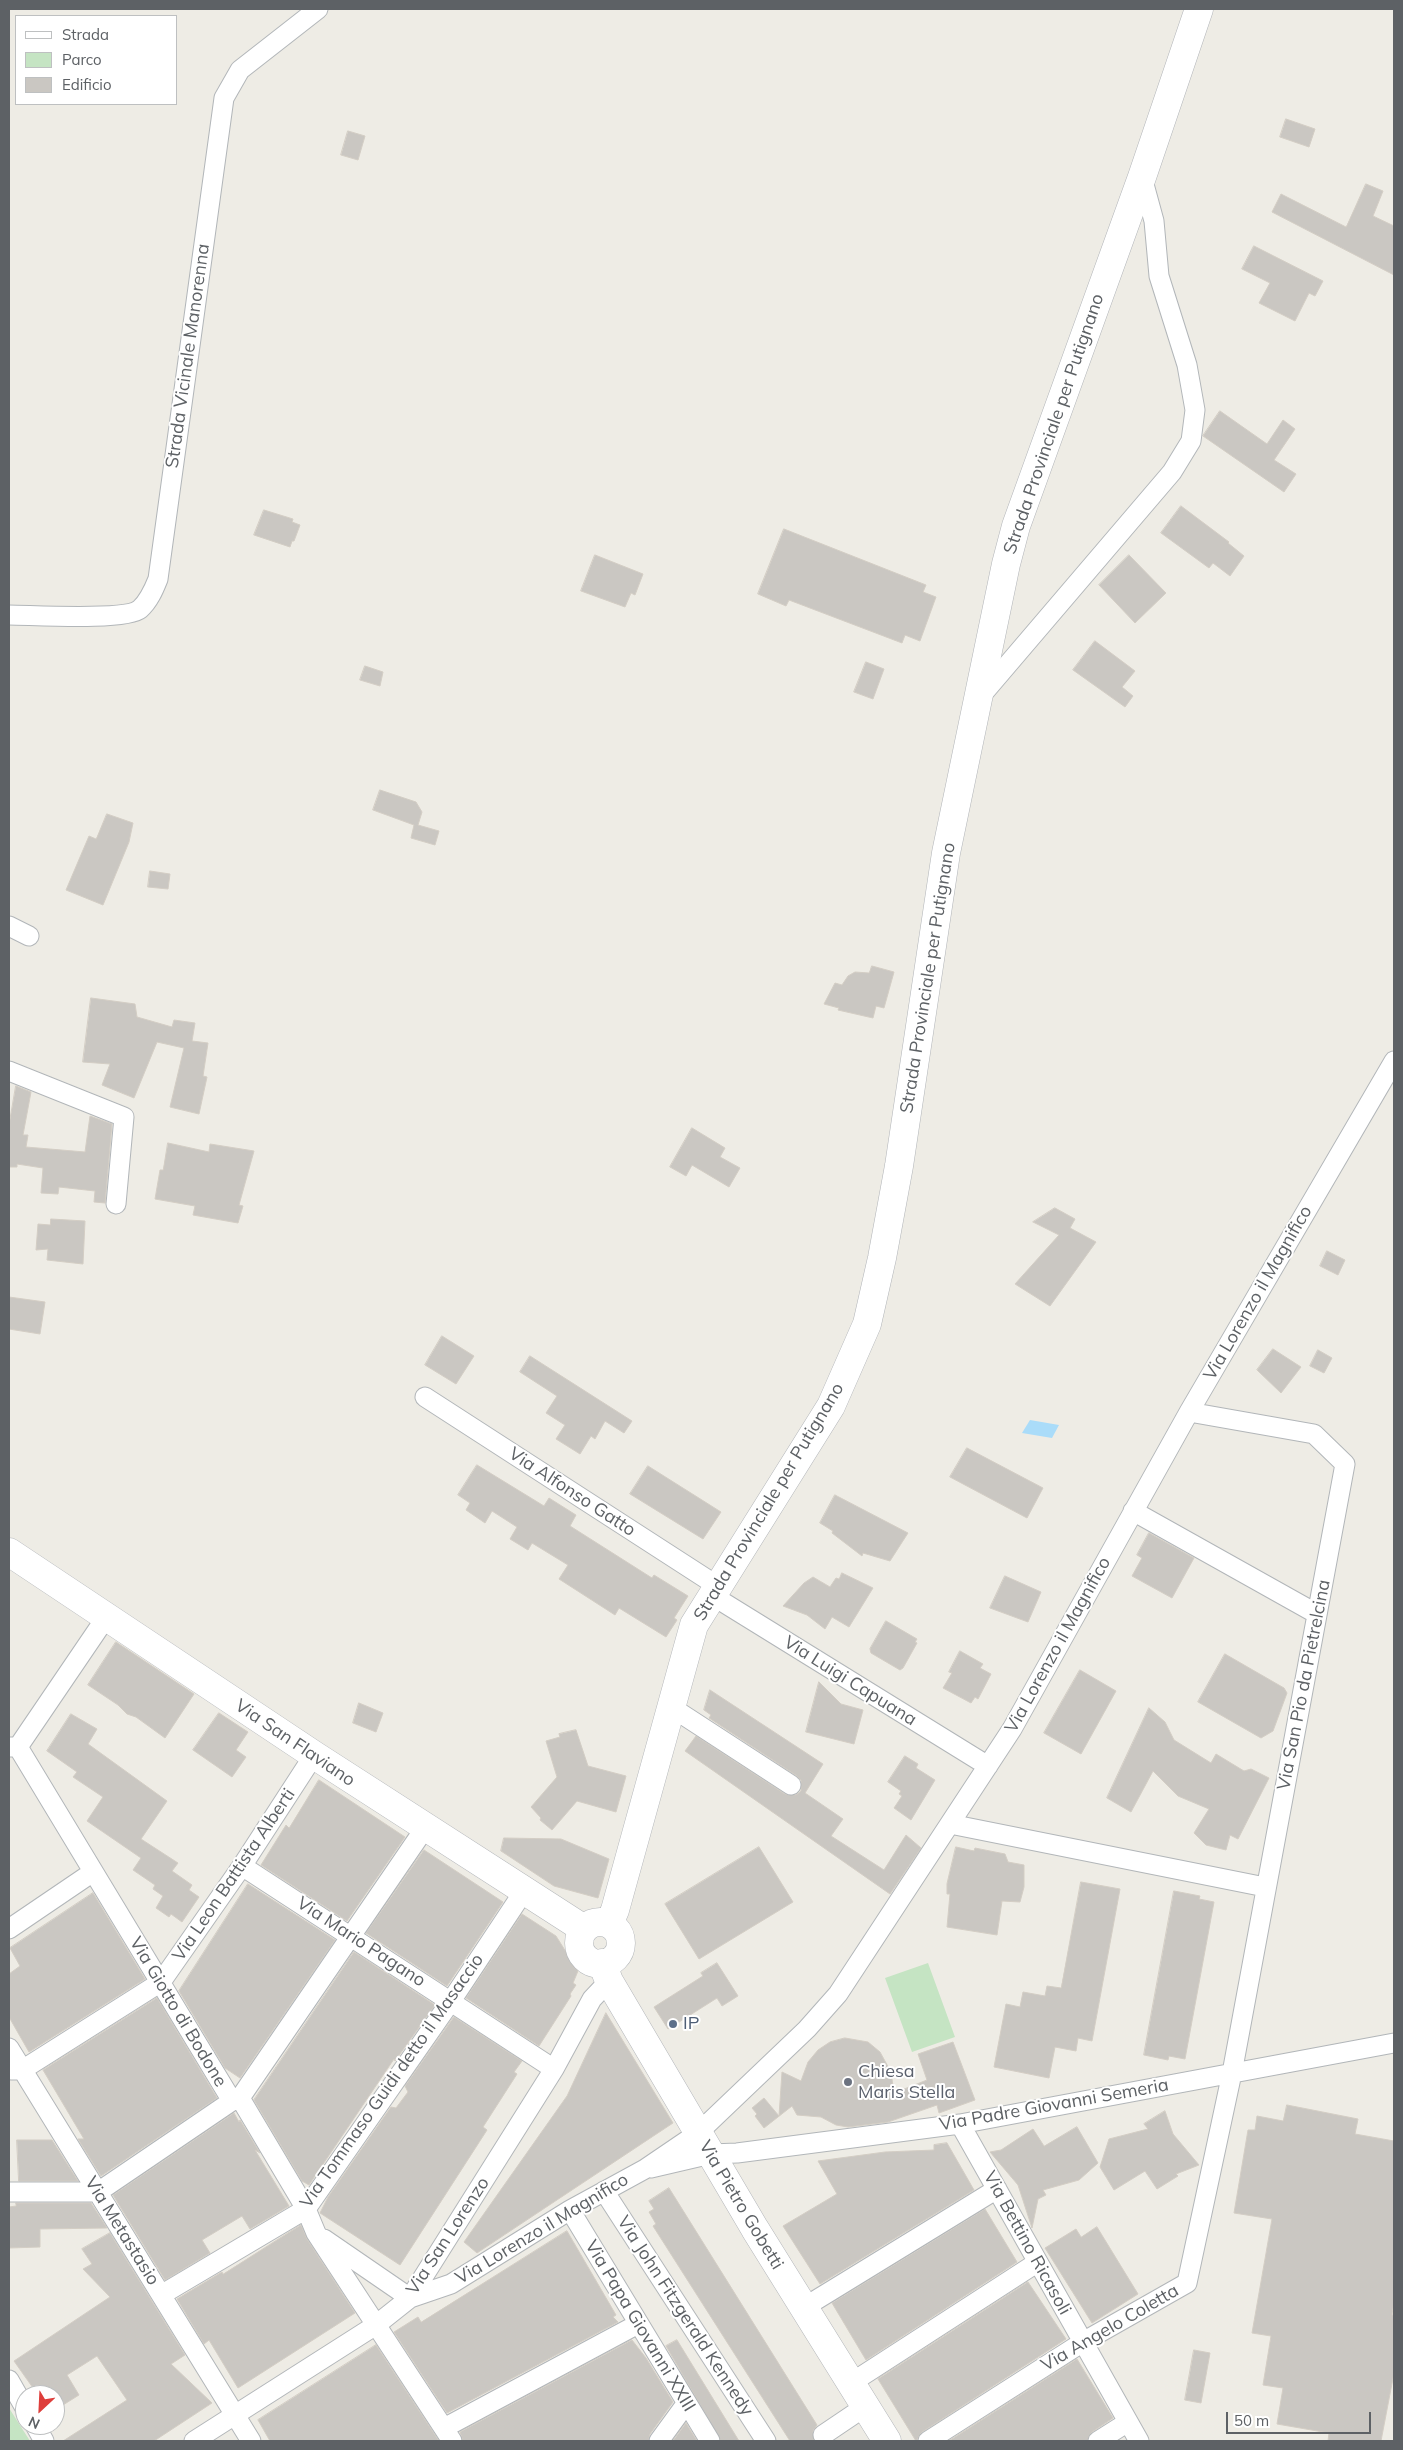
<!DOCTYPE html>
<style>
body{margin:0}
#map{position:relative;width:1403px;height:2450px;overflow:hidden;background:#eeece5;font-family:Mulish,sans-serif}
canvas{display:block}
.frame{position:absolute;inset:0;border:10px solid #5d6165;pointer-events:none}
.legend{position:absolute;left:15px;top:15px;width:162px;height:90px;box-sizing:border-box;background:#fff;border:1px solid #bec0c1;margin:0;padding:6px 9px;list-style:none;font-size:15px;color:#5d6165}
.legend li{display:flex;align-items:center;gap:10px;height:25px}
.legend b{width:25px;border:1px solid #bec0c1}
.north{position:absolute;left:15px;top:2385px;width:50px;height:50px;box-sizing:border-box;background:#fff;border:1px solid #bec0c1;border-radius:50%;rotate:205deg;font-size:14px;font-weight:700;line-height:20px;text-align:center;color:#5d6165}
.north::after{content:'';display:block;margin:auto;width:18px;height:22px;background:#de3e3b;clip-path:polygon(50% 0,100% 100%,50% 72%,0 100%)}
.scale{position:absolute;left:1226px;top:2412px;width:145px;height:22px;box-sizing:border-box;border:2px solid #5d6165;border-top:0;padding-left:6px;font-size:15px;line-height:18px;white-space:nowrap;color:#5d6165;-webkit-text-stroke:4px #fff;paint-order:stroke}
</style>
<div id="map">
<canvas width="1403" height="2450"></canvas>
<div class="frame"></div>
<ul class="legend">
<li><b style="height:6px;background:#fff"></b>Strada</li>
<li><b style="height:14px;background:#c5e4c3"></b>Parco</li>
<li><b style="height:14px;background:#cac7c2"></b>Edificio</li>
</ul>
<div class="north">N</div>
<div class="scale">50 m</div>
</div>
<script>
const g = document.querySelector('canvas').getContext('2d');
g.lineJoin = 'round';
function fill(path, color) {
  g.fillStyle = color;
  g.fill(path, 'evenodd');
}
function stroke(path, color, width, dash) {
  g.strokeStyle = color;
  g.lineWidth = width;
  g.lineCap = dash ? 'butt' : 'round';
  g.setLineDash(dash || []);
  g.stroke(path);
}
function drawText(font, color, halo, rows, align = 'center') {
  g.font = font + ' Mulish,sans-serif';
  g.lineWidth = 4;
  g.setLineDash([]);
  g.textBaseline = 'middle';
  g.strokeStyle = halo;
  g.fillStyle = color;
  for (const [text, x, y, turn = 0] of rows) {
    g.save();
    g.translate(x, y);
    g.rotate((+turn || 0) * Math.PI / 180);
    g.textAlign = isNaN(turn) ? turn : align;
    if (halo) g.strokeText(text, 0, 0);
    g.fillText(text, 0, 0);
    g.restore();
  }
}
const green = new Path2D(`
 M 928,1963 L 955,2037 L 912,2052 L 885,1978 Z
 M 9,2408 L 30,2441 L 9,2441 Z`);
const water = new Path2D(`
 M 1030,1420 L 1059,1425 L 1052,1438 L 1022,1433 Z`);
const building = new Path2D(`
 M 1286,119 L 1315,129 L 1309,147 L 1280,137 Z
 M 348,131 L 365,136 L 358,160 L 341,155 Z
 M 1366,184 L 1383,191 L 1373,216 L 1394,226 L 1394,275 L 1272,212 L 1281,194 L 1346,227 Z
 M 1254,246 L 1323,281 L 1315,296 L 1309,293 L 1295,321 L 1259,303 L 1270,283 L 1242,269 Z
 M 1220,411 L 1267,444 L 1283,420 L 1295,429 L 1274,460 L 1296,474 L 1284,492 L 1203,436 Z
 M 1181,506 L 1229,542 L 1228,543 L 1244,556 L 1230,576 L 1213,563 L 1209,568 L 1161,533 Z
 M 264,510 L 293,519 L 292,522 L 300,525 L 294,541 L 292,541 L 290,547 L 254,535 Z
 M 784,529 L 926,585 L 923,592 L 936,597 L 920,641 L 905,635 L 902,643 L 789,600 L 786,606 L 758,594 Z
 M 595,555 L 643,574 L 635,595 L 631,593 L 625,607 L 581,591 Z
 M 1129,555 L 1166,593 L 1135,623 L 1099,585 Z
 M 1095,641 L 1135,671 L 1122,687 L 1133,696 L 1125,707 L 1073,670 Z
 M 866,662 L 884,669 L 873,699 L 854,692 Z
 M 365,666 L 383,672 L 380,686 L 360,680 Z
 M 380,790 L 416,802 L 422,812 L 418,825 L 439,831 L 435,845 L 411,838 L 414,825 L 373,810 Z
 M 107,814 L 133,823 L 129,842 L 103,905 L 66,890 L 89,836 L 96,839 Z
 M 150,871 L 170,874 L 168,889 L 148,887 Z
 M 872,966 L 894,972 L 884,1008 L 876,1006 L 873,1018 L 838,1010 L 839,1008 L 824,1004 L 835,983 L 842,985 L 848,976 L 855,972 L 869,973 Z
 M 91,998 L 135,1004 L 137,1017 L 172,1027 L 174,1020 L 195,1023 L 192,1041 L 208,1043 L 203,1076 L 207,1077 L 199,1114 L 170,1107 L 184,1048 L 157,1042 L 134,1098 L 102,1085 L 110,1064 L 83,1062 Z
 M 16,1086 L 31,1092 L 23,1135 L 28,1135 L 26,1147 L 85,1152 L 90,1116 L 112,1124 L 105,1203 L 94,1202 L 95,1191 L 59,1187 L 58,1194 L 41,1193 L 43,1168 L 17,1164 L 17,1167 L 9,1167 L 9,1125 Z
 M 692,1128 L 725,1148 L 720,1157 L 740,1168 L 729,1187 L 692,1165 L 686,1176 L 670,1167 Z
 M 168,1143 L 209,1152 L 210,1144 L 254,1151 L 239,1205 L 243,1206 L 238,1223 L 193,1215 L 195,1206 L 155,1199 L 160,1170 L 163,1170 Z
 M 1055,1208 L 1075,1219 L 1070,1228 L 1096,1242 L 1050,1306 L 1015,1284 L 1059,1235 L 1033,1222 Z
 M 51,1219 L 85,1221 L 83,1264 L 47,1260 L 48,1249 L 36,1250 L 38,1224 L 50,1225 Z
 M 1327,1251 L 1345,1260 L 1338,1275 L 1320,1266 Z
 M 9,1297 L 45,1302 L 40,1334 L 9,1329 Z
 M 442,1336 L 474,1356 L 456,1384 L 425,1365 Z
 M 1273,1349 L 1301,1367 L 1281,1393 L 1257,1370 Z
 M 1318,1350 L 1332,1358 L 1324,1373 L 1310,1366 Z
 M 530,1356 L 632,1421 L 624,1433 L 605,1421 L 595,1439 L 591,1436 L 580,1454 L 556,1439 L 565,1425 L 546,1413 L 557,1396 L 520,1372 Z
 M 967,1448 L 1043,1488 L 1027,1518 L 950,1477 Z
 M 477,1465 L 544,1506 L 549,1498 L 576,1515 L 570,1526 L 652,1578 L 654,1575 L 688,1596 L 674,1618 L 677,1620 L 666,1637 L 619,1608 L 615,1615 L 559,1579 L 568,1565 L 532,1543 L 528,1550 L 510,1539 L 517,1527 L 492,1511 L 485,1523 L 466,1510 L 470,1503 L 458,1495 Z
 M 648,1466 L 721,1512 L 703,1539 L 630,1494 Z
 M 835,1495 L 908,1533 L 890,1561 L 863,1553 L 862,1556 L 832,1533 L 833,1531 L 820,1523 Z
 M 1149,1533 L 1194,1558 L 1172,1598 L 1132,1576 L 1142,1558 L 1137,1555 Z
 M 842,1573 L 873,1588 L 849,1627 L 832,1617 L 825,1629 L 807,1615 L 783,1606 L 804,1583 L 813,1577 L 830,1587 L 836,1578 L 839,1579 Z
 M 1005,1576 L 1041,1592 L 1028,1622 L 990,1608 Z
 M 886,1621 L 917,1639 L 915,1642 L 917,1643 L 903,1668 L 900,1670 L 871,1653 L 870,1649 Z
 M 116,1642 L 194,1694 L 165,1738 L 136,1717 L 127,1714 L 118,1705 L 88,1685 Z
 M 960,1651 L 983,1664 L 980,1668 L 991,1674 L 978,1699 L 975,1697 L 971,1703 L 943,1688 L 952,1673 L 949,1672 Z
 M 1225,1654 L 1284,1688 L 1287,1693 L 1273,1731 L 1261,1738 L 1198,1702 Z
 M 1080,1670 L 1116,1691 L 1081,1754 L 1044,1733 Z
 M 819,1682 L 841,1704 L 863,1710 L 854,1744 L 806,1732 Z
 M 710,1690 L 823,1764 L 805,1793 L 843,1819 L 831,1836 L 884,1870 L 906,1835 L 921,1848 L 890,1894 L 685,1751 L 696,1736 L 785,1794 L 796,1795 L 801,1791 L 801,1780 L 797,1776 L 709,1718 L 711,1715 L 704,1710 Z
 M 359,1703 L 383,1713 L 376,1732 L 353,1723 Z
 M 1149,1708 L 1165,1722 L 1174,1740 L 1211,1763 L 1216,1754 L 1244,1771 L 1251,1769 L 1269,1778 L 1238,1839 L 1230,1835 L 1226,1850 L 1206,1845 L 1194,1833 L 1209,1809 L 1178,1796 L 1153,1771 L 1131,1812 L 1107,1798 Z
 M 219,1713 L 248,1732 L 236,1750 L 246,1757 L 232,1777 L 193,1750 Z
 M 71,1714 L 97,1729 L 88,1744 L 167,1801 L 141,1839 L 178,1863 L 172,1871 L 192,1885 L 189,1890 L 199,1897 L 182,1922 L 171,1914 L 169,1917 L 156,1908 L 163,1896 L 153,1889 L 155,1885 L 133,1870 L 141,1858 L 87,1821 L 103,1797 L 73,1777 L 77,1772 L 47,1751 Z
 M 576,1730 L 588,1766 L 626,1776 L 616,1812 L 577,1801 L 552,1830 L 540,1820 L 541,1818 L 531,1807 L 557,1777 L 546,1741 L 560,1737 L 559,1734 Z
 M 905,1756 L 918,1764 L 916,1768 L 935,1780 L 911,1820 L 894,1808 L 902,1796 L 899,1794 L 901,1791 L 888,1782 Z
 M 319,1780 L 405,1837 L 347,1921 L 261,1865 L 286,1825 L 289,1828 Z
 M 504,1838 L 561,1839 L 609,1859 L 598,1898 L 554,1886 L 501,1851 Z
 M 759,1847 L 793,1902 L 699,1959 L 665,1904 Z
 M 956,1847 L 974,1851 L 975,1848 L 1005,1854 L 1008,1862 L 1024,1865 L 1024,1887 L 1020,1902 L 1002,1901 L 997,1935 L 947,1927 L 950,1894 L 947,1894 L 947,1884 Z
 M 424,1850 L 503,1902 L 447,1986 L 366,1933 Z
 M 1081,1882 L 1120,1889 L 1092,2041 L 1078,2038 L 1076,2051 L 1055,2047 L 1049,2078 L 994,2067 L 1006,2004 L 1020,2007 L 1023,1992 L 1045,1996 L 1047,1986 L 1061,1988 Z
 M 248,1884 L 335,1940 L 240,2078 L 225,2068 L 179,1991 Z
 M 1174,1891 L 1200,1896 L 1199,1899 L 1214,1902 L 1185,2059 L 1169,2056 L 1168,2060 L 1144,2055 Z
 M 93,1893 L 145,1979 L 29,2052 L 9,2017 L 9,1974 L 20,1966 L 10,1948 Z
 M 522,1914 L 556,1936 L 578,1971 L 573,1983 L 576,1985 L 570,1994 L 571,1996 L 539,2046 L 466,1998 Z
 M 354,1952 L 435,2005 L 395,2061 L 394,2059 L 309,2185 L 302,2181 L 254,2100 Z
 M 717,1963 L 738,1996 L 722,2006 L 717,1998 L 668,2029 L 654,2007 L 703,1976 L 701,1973 Z
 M 157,1998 L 217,2098 L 101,2176 L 78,2139 L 84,2139 L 43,2070 Z
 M 606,2013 L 673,2123 L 477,2253 L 464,2242 L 567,2096 Z
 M 454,2017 L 522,2061 L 514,2072 L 517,2074 L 483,2127 L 487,2130 L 400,2265 L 320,2213 L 328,2197 L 391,2107 L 396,2108 L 408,2092 L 405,2086 Z
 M 845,2038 L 868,2042 L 880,2052 L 891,2072 L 894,2093 L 927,2080 L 918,2054 L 953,2042 L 975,2100 L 939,2113 L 937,2105 L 888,2122 L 848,2127 L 836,2125 L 821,2117 L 797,2115 L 792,2106 L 764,2128 L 755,2116 L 757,2114 L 752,2108 L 764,2098 L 779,2116 L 782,2072 L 801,2081 L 808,2062 L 818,2050 L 830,2042 Z
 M 1287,2105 L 1358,2119 L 1355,2134 L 1394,2141 L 1394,2301 L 1392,2315 L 1394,2315 L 1394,2373 L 1381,2441 L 1328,2441 L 1329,2433 L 1277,2424 L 1283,2388 L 1263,2385 L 1271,2336 L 1252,2333 L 1272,2219 L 1234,2213 L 1248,2130 L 1255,2130 L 1257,2116 L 1283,2121 Z
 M 1165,2111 L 1173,2134 L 1199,2165 L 1176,2174 L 1178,2176 L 1157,2189 L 1145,2171 L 1114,2190 L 1100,2167 L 1109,2139 L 1148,2129 L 1144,2124 Z
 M 234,2113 L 239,2122 L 240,2120 L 260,2153 L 255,2150 L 289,2206 L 250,2229 L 242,2216 L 202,2240 L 210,2253 L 165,2280 L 113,2195 Z
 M 1077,2127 L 1098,2163 L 1079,2180 L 1043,2190 L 1046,2195 L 1038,2199 L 1032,2228 L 1018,2185 L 990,2152 L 1001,2150 L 1033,2129 L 1044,2146 Z
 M 17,2140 L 52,2140 L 78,2181 L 19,2181 Z
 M 947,2143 L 974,2190 L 820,2284 L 783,2226 L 837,2194 L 818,2161 L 885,2152 L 934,2150 L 934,2145 Z
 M 669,2188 L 817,2425 L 813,2431 L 814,2441 L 790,2441 L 653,2226 L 656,2224 L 649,2212 L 654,2209 L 649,2201 Z
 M 16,2203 L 91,2203 L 107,2228 L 40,2229 L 40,2247 L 9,2248 L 9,2207 L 16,2206 Z
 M 985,2209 L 1017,2262 L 866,2360 L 832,2303 Z
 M 301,2225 L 307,2239 L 355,2313 L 238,2388 L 209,2340 L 204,2344 L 177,2299 L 222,2272 L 223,2274 Z
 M 1097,2227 L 1138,2294 L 1092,2323 L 1045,2248 L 1076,2229 L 1081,2237 Z
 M 567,2231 L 616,2315 L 613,2317 L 618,2322 L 447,2413 L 394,2332 L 418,2317 L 421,2322 Z
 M 110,2233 L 185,2355 L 171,2364 L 212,2403 L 154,2441 L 63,2441 L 127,2400 L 97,2356 L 67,2375 L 79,2395 L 55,2410 L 55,2395 L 38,2395 L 14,2361 L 110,2297 L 83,2269 L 92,2264 L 82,2249 Z
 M 1028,2282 L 1066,2339 L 922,2432 L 916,2441 L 878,2379 Z
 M 632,2340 L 646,2358 L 673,2402 L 650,2434 L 648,2441 L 463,2441 L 460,2432 Z
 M 677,2340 L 739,2441 L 721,2441 L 666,2346 Z
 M 376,2345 L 439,2441 L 270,2441 L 258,2420 Z
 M 1194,2350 L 1210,2353 L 1201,2403 L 1185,2400 Z
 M 1077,2359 L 1113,2418 L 1092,2432 L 1087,2441 L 949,2441 Z
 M 686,2423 L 697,2441 L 673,2441 Z`);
const street = new Path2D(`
 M 9,615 C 32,615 126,621 140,609 C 149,601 154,589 158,579 L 224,98 L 240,70 L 318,9
 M 980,697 L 1172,472 L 1191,441 L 1195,410 L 1187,365 L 1159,276 L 1154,221 L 1142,177
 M 9,926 L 29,936
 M 9,1071 L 124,1117 L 116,1204
 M 425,1397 L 719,1587
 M 1133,1511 L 1317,1614
 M 713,1596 L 988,1766
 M 671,1707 L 791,1785
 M 9,1747 L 18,1747 L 232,2101 L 240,2098 L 306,2209 L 316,2233 L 452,2441
 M 18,1747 L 107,1616
 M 950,1824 L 1265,1887
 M 242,1866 L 554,2069
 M 9,1929 L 93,1872
 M 9,2048 L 251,2441
 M 11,2070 L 22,2070 L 161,1982 L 242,1866 L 314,1755
 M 240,2098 L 425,1828
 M 960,2124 L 1139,2441
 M 651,2168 L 711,2154 L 737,2153 L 960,2124 L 1394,2043
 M 604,2191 L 766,2441
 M 9,2192 L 98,2192 L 232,2101
 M 570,2210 L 710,2441
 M 324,2239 L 410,2298
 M 161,2295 L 306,2209 L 451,2001 L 524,1891
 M 410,2298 L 451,2284 L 570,2210 L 645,2169 L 698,2133 L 807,2029 L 838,1994 L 1012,1729 L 1189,1412 L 1394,1061
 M 803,2308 L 997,2189
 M 9,2380 L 25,2408
 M 851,2383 L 1038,2262
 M 35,2425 L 44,2441
 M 444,2428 L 638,2324
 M 823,2435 L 866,2406
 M 194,2441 L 376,2325 L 410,2298 L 554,2069 L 592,1999 L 609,1981
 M 659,2441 L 686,2404
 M 928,2441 L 1083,2342 L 1187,2283 L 1232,2073 L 1345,1464 L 1314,1434 L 1189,1412
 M 1098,2441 L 1128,2422`);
const secondary = new Path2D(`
 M 9,1552 L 314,1755 L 584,1929
 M579 1943a21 21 0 1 1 42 0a21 21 0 1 1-42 0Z
 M 609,1924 L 615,1910 L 694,1625 L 831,1406 L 867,1324 L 882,1258 L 899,1166 L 946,853 L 1006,564 L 1016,526 L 1142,177 L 1199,9
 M 602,1963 L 609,1981 L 755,2229 L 887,2441`);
const markers = [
 [673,2024,5,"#5c6f8a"],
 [848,2082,5,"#6b7280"]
];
const streetNames = [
 ["Strada Vicinale Manorenna",188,356,-82],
 ["Strada Provinciale per Putignano",1054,424,-71],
 ["Strada Provinciale per Putignano",928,978,-81],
 ["Via Lorenzo il Magnifico",1258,1293,-60],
 ["Via Alfonso Gatto",572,1492,33],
 ["Strada Provinciale per Putignano",769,1502,-59],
 ["Via Lorenzo il Magnifico",1058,1645,-61],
 ["Via Luigi Capuana",850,1681,32],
 ["Via San Pio da Pietrelcina",1304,1685,-79],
 ["Via San Flaviano",295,1743,34],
 ["Via Leon Battista Alberti",234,1875,-56],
 ["Via Mario Pagano",361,1942,33],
 ["Via Giotto di Bodone",178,2012,59],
 ["Via Tommaso Guidi detto il Masaccio",392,2081,-55],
 ["Via Padre Giovanni Semeria",1054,2105,-10],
 ["Via Pietro Gobetti",741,2205,59],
 ["Via Lorenzo il Magnifico",542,2229,-31],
 ["Via Metastasio",122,2231,58],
 ["Via San Lorenzo",448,2236,-57],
 ["Via Bettino Ricasoli",1027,2243,61],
 ["Via John Fitzgerald Kennedy",685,2316,57],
 ["Via Papa Giovanni XXIII",640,2326,59],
 ["Via Angelo Coletta",1110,2328,-30]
];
const serviceNames = [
 ["IP",683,2024]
];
const worshipNames = [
 ["Chiesa",858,2072],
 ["Maris Stella",858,2093]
];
fill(green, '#c5e4c3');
fill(water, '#aadcf9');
fill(building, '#cac7c2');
stroke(building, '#d3cdc4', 1);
stroke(street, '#b2b6b9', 21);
stroke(secondary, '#b2b5b9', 29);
stroke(street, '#fff', 19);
stroke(secondary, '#fff', 28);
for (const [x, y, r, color] of markers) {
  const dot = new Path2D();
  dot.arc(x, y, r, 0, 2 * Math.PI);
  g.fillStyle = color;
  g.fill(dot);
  stroke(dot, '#fff', 2);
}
drawText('18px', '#5d6165', '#fff', streetNames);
drawText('18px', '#4e5e75', '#fff', serviceNames, 'left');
drawText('18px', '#5b616d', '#fff', worshipNames, 'left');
</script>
